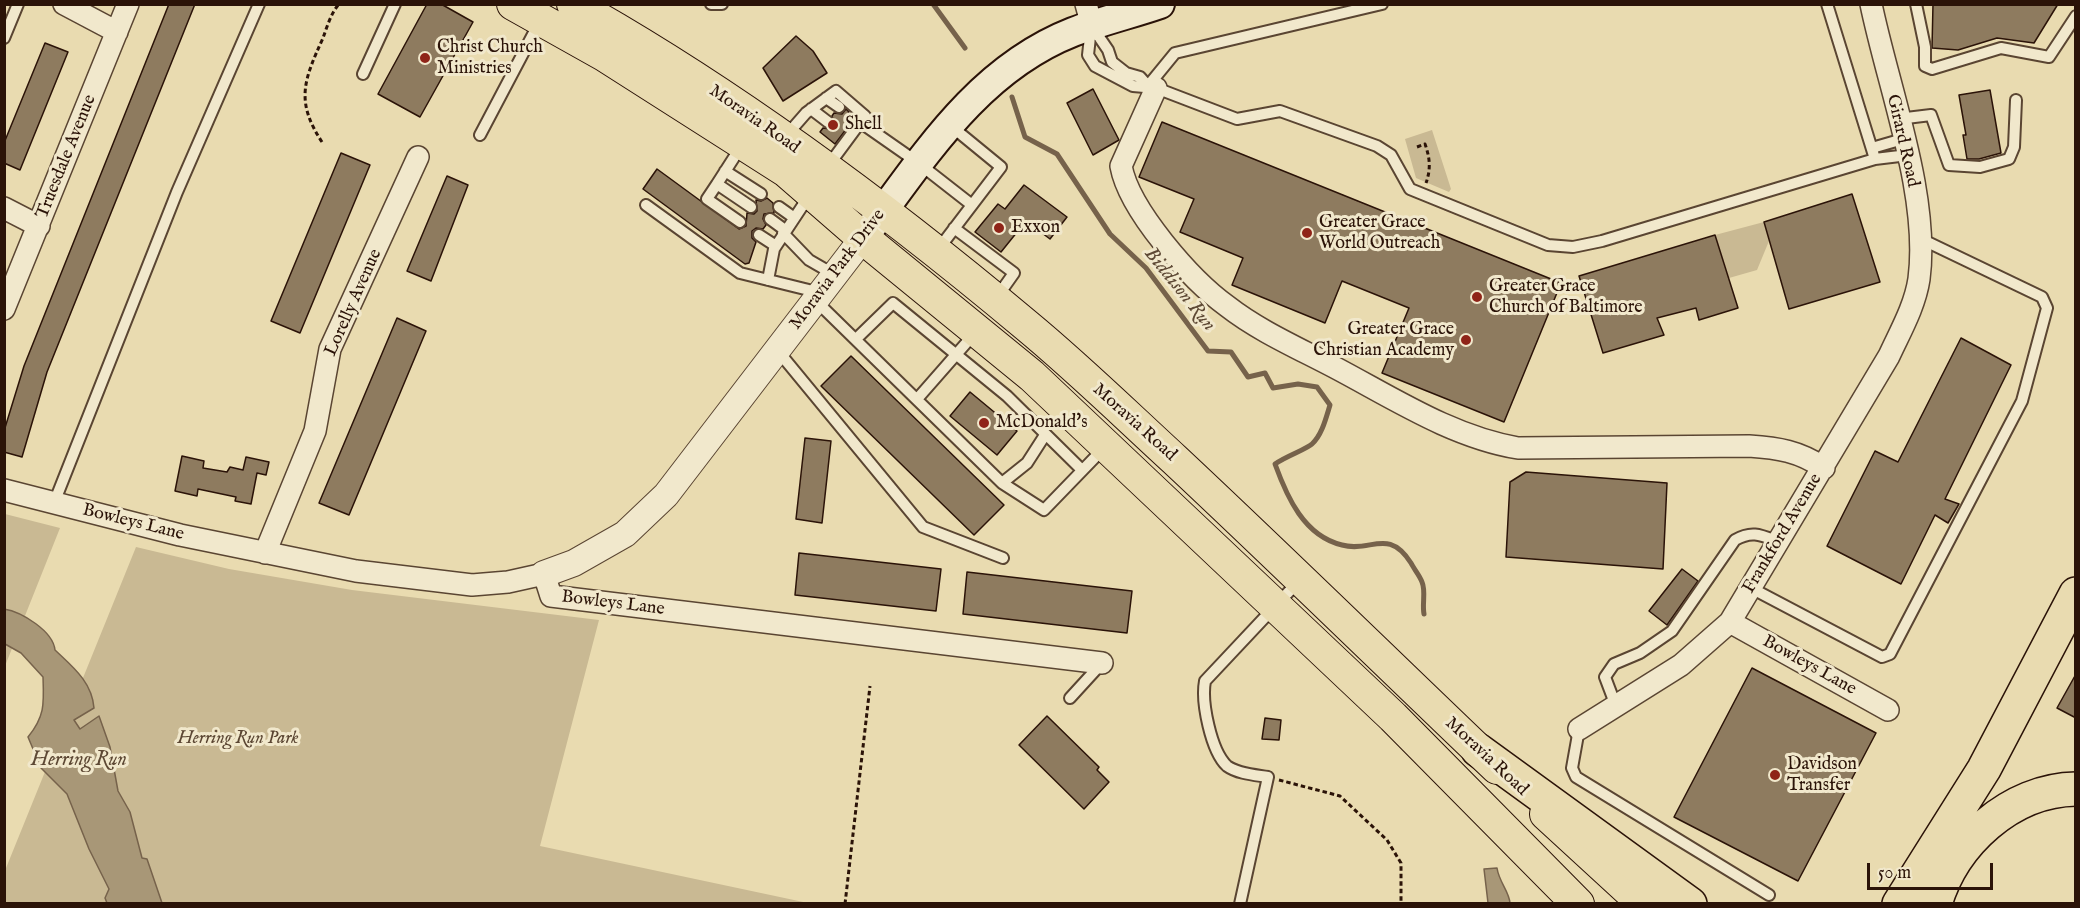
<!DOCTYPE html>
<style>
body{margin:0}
#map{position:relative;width:2080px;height:908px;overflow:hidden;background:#e9dbb0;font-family:"IM FELL English",serif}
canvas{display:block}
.frame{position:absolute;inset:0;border:6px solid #2b1308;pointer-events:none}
.scale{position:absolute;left:1867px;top:863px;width:126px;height:27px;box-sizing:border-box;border:3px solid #2b1308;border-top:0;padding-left:8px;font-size:18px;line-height:21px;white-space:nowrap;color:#2b1308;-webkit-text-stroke:4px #f1e8cc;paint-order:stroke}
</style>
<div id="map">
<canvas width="2080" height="908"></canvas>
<div class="frame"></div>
<div class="scale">50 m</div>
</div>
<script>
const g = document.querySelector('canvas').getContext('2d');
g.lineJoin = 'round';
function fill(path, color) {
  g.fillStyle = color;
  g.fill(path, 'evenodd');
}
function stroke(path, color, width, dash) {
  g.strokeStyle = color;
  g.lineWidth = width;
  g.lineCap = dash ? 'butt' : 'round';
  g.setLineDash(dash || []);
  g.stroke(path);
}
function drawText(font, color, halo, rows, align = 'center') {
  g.font = font + ' "IM FELL English",serif';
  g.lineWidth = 6;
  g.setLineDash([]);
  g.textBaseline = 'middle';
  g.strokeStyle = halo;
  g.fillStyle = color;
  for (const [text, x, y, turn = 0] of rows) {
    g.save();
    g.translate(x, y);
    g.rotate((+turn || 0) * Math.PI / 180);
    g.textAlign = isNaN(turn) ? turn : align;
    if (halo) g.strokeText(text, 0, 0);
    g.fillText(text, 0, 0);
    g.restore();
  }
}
const green = new Path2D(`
 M 1432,130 L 1451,189 L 1449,192 L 1416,178 L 1405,139 Z
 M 1764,222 L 1769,241 L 1757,270 L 1729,278 L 1715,235 Z
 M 5,514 L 60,528 L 5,666 Z
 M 136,547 L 229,569 L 352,590 L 599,620 L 540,846 L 808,903 L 5,904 L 4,873 Z`);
const water = new Path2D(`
 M 4,609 C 22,612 53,631 55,650 C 73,667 92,682 94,708 L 74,720 L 80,729 L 99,716 L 110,747 L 118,791 L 130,812 L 142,858 L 147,859 L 162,903 L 107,903 L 105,898 L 109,889 L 89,849 L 67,794 L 41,768 L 28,737 C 45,716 44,704 43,677 L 21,653 L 5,644 Z
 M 1497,868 C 1499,882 1509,891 1510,903 L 1488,903 L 1484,869 Z`);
const stream = new Path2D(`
 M 933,4 L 965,48
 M 1012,97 L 1025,137 L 1057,154 L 1110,234 L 1146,268 L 1208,351 L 1231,352 L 1248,377 L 1265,373 L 1273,388 L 1298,384 L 1317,387 L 1330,405 C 1326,418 1322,435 1312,444 C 1307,449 1286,456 1275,464 C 1287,497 1304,536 1342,545 C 1371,553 1388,527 1411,563 C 1414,569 1420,576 1422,582 C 1426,591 1422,604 1424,614`);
const building = new Path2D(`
 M 169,4 L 195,4 L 47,372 L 22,457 L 4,452 L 4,431 L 24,366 Z
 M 427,4 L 441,4 L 473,22 L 420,117 L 378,94 Z
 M 1933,4 L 2058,4 L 2034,43 L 1997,38 L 1958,50 L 1932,48 Z
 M 796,36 L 813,51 L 827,73 L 783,101 L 763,68 Z
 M 45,43 L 68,52 L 20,170 L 4,163 L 4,143 Z
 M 1093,89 L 1119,140 L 1093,155 L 1067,103 Z
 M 1990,90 L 2001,153 L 1979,159 L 1967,159 L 1963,135 L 1966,135 L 1959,95 Z
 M 846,109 L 849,112 L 847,118 L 850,124 L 835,144 L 820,132 L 823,128 L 830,129 L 834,126 L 832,116 L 834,113 L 842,114 Z
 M 1162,122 L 1561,283 L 1504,422 L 1382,373 L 1409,308 L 1342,281 L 1325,323 L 1232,285 L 1243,258 L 1180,232 L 1194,199 L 1139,177 Z
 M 341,153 L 370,165 L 300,333 L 271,321 Z
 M 657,169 L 739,229 L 746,226 L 747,213 L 754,214 L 757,211 L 756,200 L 761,201 L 767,198 L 773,203 L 774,213 L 764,214 L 763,219 L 766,225 L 763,229 L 756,228 L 752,231 L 752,238 L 756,242 L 749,263 L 745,264 L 643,189 Z
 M 447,176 L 468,185 L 431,281 L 407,271 Z
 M 1024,185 L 1067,217 L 1050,239 L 1026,221 L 1001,252 L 975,232 L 998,204 L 1005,209 Z
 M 1852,194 L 1880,282 L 1789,309 L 1764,222 Z
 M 1715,235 L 1738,308 L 1699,320 L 1696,308 L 1657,318 L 1664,335 L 1603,353 L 1579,276 Z
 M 397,318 L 426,331 L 349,515 L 319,503 Z
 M 1961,338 L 2011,365 L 1945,499 L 1959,504 L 1948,523 L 1935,515 L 1901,584 L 1827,546 L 1875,451 L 1898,462 Z
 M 851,356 L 1004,505 L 974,535 L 821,386 Z
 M 970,392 L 1017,431 L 997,455 L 950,416 Z
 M 805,438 L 831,441 L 822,523 L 796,519 Z
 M 182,456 L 204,461 L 203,468 L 227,472 L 230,467 L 243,470 L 246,457 L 269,462 L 266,475 L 257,473 L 251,504 L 235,501 L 236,497 L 198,489 L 197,496 L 175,491 Z
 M 1526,472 L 1667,483 L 1663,569 L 1506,557 L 1510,482 Z
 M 799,553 L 941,569 L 936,611 L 795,595 Z
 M 1682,569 L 1698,581 L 1667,625 L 1649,611 Z
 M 967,572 L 1132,591 L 1127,633 L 963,614 Z
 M 1752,668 L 1876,733 L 1798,881 L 1674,817 Z
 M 2076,674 L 2076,718 L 2057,708 Z
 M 1047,716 L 1099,767 L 1097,770 L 1109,782 L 1084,809 L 1019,745 Z
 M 1265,718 L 1281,720 L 1279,740 L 1262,739 Z`);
const path = new Path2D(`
 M 322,142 C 295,101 304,80 323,38 C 327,27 331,13 339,4
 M 1417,147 L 1425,144 C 1430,158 1431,169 1426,183
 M 1279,780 L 1340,796 L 1387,840 L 1401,863 L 1401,904
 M 845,904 L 870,686`);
const service = new Path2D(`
 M 711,4 L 722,4
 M 1827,4 L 1875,159
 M 1916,4 L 1925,47 L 1925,66 L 1932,69 L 2001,48 L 2049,57 L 2076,16
 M 1091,28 L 1088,55 L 1095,66 L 1133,86 L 1156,88 L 1237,119 L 1280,111 L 1377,146 L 1391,155 L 1410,189 L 1548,245 L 1573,247 L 1602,241 L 1875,159 L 1908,155
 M 1093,28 L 1108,50 L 1112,62 L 1126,73 L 1140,77 L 1148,86
 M 4,38 L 18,4
 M 363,74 L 395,4
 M 1148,86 L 1175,53 L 1382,4
 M 826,98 L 839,107
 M 811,109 L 828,122
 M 854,118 L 917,162 L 972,205
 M 1898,119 L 1931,115 L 1949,165 L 1980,167 L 2009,159 L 2014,147 L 2016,100
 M 480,135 L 539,23
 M 785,137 L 806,113 L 836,91 L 865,116 L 828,166
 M 742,145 L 717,184 L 751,207
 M 1872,148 L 1903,139
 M 725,171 L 761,194
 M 717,184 L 707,199 L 740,222
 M 646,205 L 740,273 L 821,293
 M 779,207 L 793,217
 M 770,219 L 785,230
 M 954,228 L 1014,273 L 997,297
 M 783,233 L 809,260 L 835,275
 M 759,235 L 776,246
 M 937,251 L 1001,167 L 951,126
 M 768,280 L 774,249 L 809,196
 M 816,301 L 1002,483 L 1044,510 L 1105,447
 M 856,339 L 893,303 L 1007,396 L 1082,470
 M 778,351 L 923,527 L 1003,558
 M 918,398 L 975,333
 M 1002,483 L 1027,463 L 1045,435
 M 54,503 L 177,192 L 259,4
 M 1751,588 L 1882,657 L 1890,654 L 2022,401 L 2047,308 L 2042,297 L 1919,238
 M 1070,698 L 1102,663
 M 1616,706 L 1605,677 L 1614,664 L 1640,653 L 1672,631 L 1735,540 C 1752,530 1761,535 1779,542
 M 1579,729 L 1572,768 L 1576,777 L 1769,895
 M 1240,904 L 1268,777 C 1256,775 1238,774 1227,766 C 1211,751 1201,702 1205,681 L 1298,582`);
const minor = new Path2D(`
 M 64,4 L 117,32
 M 1086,4 L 1092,26
 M 1156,88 L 1121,166 C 1129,210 1191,280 1227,306 C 1259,331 1298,348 1334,367 C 1393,398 1452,437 1518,448 L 1749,446 C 1778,448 1799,451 1824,468
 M 4,208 L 39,226
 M 4,309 L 128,4
 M 4,490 L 180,535 L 356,571 L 472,585 L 508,582 L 544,574 L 551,596 L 1102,663
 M 265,553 L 315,431 L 330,349 L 418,157
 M 1730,622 L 1888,710
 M 1579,729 L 1681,665 L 1730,622 L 1889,356 C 1900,332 1915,306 1919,279 C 1930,195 1888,87 1871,4`);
const tertiary = new Path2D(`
 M 544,574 L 574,563 L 625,534 L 666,495 L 863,238`);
const secondary = new Path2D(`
 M 863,238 C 922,160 976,70 1073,32 C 1101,21 1131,14 1160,4`);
const primary = new Path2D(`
 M 513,4 L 604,55 L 786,171 L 863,238 L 1032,376 L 1393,717 L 1578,904
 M 573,4 C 734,94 885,207 1026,325 C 1077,367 1125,414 1174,459 C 1283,561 1389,665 1497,768
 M 1546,814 L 1644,904`);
const motorway = new Path2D(`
 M 1478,750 L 1690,904
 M 1899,904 L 1984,769 L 2076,594
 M 1935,904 C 1953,843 2010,790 2076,789`);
const markers = [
 [425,58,6,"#8f2418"],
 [833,125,6,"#8f2418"],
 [999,228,6,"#8f2418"],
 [1307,233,6,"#8f2418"],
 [1477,297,6,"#8f2418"],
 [1466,340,6,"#8f2418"],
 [984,423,6,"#8f2418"],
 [1775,775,6,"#8f2418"]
];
const poiNames = [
 ["Christ Church",437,48],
 ["Ministries",437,69],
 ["Shell",845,125],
 ["Greater Grace",1319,223],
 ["World Outreach",1319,244],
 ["Exxon",1011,228],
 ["Greater Grace",1489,287],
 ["Church of Baltimore",1489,308],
 ["Greater Grace",1454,330,"right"],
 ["Christian Academy",1454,351,"right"],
 ["McDonald's",996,423],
 ["Davidson",1787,765],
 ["Transfer",1787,786]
];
const streetNames = [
 ["Moravia Road",754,120,35],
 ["Girard Road",1902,141,77],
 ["Truesdale Avenue",67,157,-68],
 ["Moravia Park Drive",838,270,-53],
 ["Lorelly Avenue",354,303,-66],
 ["Moravia Road",1134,423,42],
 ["Bowleys Lane",133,523,14],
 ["Frankford Avenue",1783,534,-59],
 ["Bowleys Lane",613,604,7],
 ["Bowleys Lane",1809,666,29],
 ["Moravia Road",1486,757,43]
];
const parkNames = [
 ["Herring Run Park",238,739]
];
const waterNames = [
 ["Biddison Run",1179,290,51],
 ["Herring Run",79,761]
];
fill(green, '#c9b993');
fill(water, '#a89777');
stroke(water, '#76624b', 1.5);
stroke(stream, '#76624b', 5);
fill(building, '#8e7b5f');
stroke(building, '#2b1308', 1.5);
stroke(service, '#5a4532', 14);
stroke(minor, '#5a4532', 24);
stroke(tertiary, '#5a4532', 28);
stroke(secondary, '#2b1308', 32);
stroke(primary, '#2b1308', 34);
stroke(motorway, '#2b1308', 36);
stroke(path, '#2b1308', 3, [4.5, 3]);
stroke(service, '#f1e8cc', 10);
stroke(minor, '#f1e8cc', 21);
stroke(tertiary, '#f1e8cc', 26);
stroke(secondary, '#f1e8cc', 28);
stroke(primary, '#e9dbb0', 32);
stroke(motorway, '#e9dbb0', 33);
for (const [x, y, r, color] of markers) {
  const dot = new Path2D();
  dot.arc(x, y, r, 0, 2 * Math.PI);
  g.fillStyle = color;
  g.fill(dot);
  stroke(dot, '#f1e8cc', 2);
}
drawText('18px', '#2b1308', '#f1e8cc', poiNames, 'left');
drawText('18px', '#2b1308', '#f1e8cc', streetNames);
drawText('italic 18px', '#5a4532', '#f1e8cc', parkNames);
drawText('italic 20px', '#5d4834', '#f1e8cc', waterNames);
</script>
